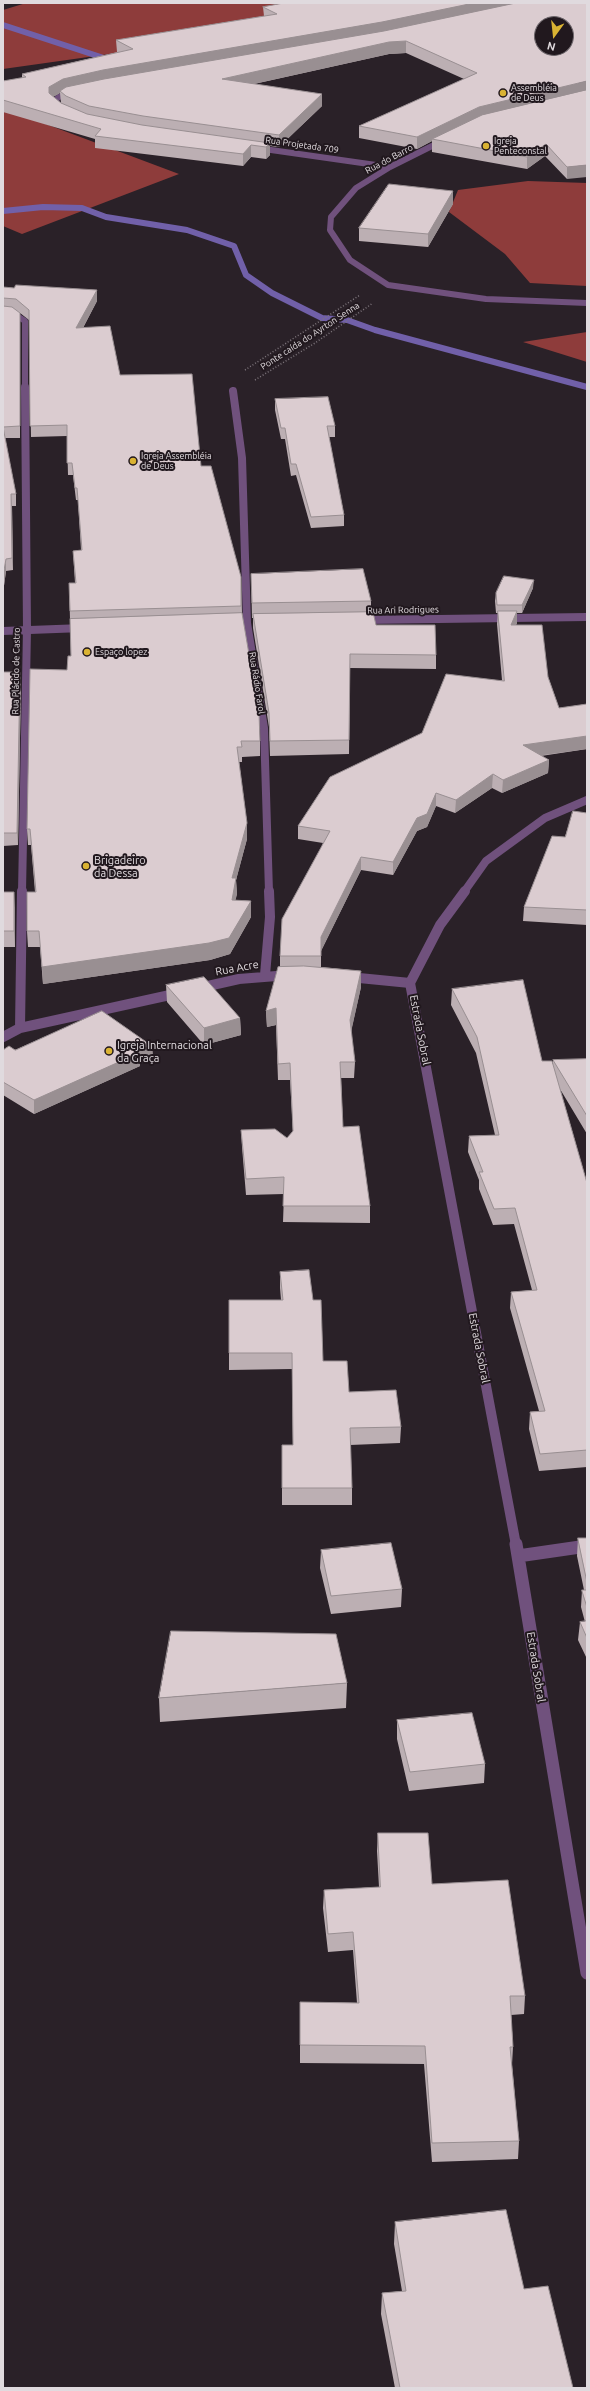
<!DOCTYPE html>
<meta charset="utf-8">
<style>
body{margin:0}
#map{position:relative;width:590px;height:2391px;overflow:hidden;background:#2a2128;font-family:Ubuntu,sans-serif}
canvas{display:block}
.frame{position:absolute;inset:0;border:4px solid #e0dade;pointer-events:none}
.north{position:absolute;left:534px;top:16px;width:40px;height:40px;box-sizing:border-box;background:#21181e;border:1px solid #6d666b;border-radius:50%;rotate:195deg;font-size:11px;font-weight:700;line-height:16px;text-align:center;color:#e0dade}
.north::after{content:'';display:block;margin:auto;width:14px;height:18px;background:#dab333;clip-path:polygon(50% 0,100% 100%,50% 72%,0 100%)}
</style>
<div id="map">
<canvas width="590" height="2391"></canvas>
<div class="frame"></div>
<div class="north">N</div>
</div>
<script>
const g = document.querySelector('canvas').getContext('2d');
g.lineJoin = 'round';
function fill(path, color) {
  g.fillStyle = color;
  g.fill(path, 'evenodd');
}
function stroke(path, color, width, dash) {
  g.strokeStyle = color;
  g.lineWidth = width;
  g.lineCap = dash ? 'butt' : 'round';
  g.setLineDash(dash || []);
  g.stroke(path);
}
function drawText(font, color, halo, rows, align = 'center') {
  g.font = font + ' Ubuntu,sans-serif';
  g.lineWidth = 4;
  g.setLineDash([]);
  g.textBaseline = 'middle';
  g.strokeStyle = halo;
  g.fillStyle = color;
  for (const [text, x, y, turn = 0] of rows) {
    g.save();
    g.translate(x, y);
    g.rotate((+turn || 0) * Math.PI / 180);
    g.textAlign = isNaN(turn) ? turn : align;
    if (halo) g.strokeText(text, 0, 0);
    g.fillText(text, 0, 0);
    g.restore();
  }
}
const forest = new Path2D(`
 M 26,3 L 472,3 L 3,69 L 3,10 Z
 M 3,108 L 179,174 L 22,234 L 3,226 Z
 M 528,181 L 587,183 L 587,286 L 530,283 L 505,254 L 449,212 L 458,190 Z
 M 587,332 L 587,362 L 523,342 Z`);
const stream = new Path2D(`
 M 3,25 L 113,61
 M 3,211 L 43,207 L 82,208 L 106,217 L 187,230 L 234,246 L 246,275 L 272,293 L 322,318 L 347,320 L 375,330 L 587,387`);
const path = new Path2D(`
 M 245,370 L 360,295
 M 255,380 L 315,343 L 373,303`);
const minorFar2 = new Path2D(`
 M 60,109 L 53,102 L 59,97 L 73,92
 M 444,140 L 390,167 L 356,188 L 331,217 L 330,230 L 350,260 L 388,285 L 486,299 L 587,303
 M 257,148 L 390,167
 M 3,313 L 14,314 L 25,321 L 25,388`);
const minorFar1 = new Path2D(`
 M 233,391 L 242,458 L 247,623 L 264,728 L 269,892
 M 363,620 L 587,617
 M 3,631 L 83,628
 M 22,892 L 27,630 L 25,387`);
const minor = new Path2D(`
 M 265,975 L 270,917 L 269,891
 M 349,977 L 410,983
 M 199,988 L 239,979 L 289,975
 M 20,1028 L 22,891
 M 3,1037 L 20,1028 L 179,993`);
const tertiaryFar2 = new Path2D(`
 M 464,892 L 486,861 L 545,818 L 587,800`);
const tertiaryFar1 = new Path2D(`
 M 465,891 L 440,925 L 410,983 L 516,1545`);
const tertiary = new Path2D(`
 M 516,1544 L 587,1973
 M 518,1556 L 587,1546`);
const wall = new Path2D(`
 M 587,3 L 567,179 L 545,156 L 527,169 L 432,152 L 432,141 L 417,149 L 359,138 L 359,126 L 464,79 L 406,53 L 389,54 L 254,84 L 322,94 L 322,106 L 279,147 L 270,146 L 270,155 L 266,159 L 251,157 L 243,166 L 95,148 L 95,139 L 3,112 L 3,81 L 22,78 L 22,74 L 118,52 L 117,52 L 116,40 L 264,16 L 263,7 ZM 60,93 L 61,103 L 62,104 L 53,97 Z
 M 453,191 L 453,204 L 428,247 L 359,241 L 359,228 Z
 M 3,287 L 14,288 L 97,290 L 97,301 L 83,328 L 120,375 L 201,466 L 241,577 L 242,613 L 260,741 L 260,756 L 242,757 L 242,762 L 239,762 L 247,823 L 247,839 L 236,880 L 237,894 L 235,900 L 251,901 L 251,917 L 230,954 L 210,960 L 43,984 L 40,947 L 28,947 L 27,931 L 35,892 L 31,845 L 28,845 L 27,829 L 71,656 L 69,583 L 75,583 L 73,551 L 81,550 L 78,500 L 76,500 L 73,475 L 68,475 L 67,436 L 31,437 L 29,320 L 20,313 L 20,438 L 5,438 L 16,494 L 16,506 L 12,506 L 13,570 L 6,571 L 3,593 Z
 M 275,399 L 335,426 L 335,437 L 329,437 L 344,515 L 344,526 L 311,528 L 296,475 L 291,476 L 285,439 L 281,439 L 275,410 Z
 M 251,574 L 371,601 L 371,612 L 376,625 L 436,655 L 436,669 L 350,668 L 349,754 L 270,756 L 269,727 L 253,628 L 253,618 L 252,618 Z
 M 533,588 L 522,613 L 517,613 L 517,623 L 516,625 L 548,677 L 559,708 L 587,704 L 587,749 L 541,756 L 549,760 L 548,773 L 502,793 L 492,788 L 455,813 L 436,806 L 427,827 L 417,831 L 393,875 L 361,870 L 321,951 L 321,967 L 361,971 L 361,987 L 351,1031 L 355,1062 L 354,1078 L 341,1078 L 343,1127 L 370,1206 L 370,1223 L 283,1222 L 284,1194 L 246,1195 L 242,1147 L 241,1130 L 287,1138 L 293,1132 L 290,1080 L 278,1080 L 276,1025 L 267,1027 L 266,1011 L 280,967 L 280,956 L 323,843 L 298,839 L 298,826 L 422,733 L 502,680 L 497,624 L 498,613 L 496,613 L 495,601 L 496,593 Z
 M 3,672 L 21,685 L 18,845 L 3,846 Z
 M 587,813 L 587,925 L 523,921 L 524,907 L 565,837 Z
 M 3,892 L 15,908 L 15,947 L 3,947 Z
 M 166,985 L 240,1018 L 241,1035 L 204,1045 L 167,1002 Z
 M 452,989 L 542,1061 L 553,1065 L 553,1060 L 587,1059 L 587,1134 L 560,1089 L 587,1183 L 587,1467 L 539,1471 L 529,1429 L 530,1412 L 539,1411 L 510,1308 L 511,1292 L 532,1290 L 514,1224 L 493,1225 L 479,1189 L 479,1180 L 468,1152 L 469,1136 L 495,1135 L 476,1053 L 451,1005 Z
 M 152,1046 L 153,1059 L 140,1063 L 140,1066 L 34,1114 L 3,1095 L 3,1050 Z
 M 280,1272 L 313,1300 L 323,1361 L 349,1392 L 401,1427 L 400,1443 L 350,1445 L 352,1488 L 352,1505 L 282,1505 L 282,1445 L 293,1445 L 292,1369 L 229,1370 L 229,1300 L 281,1300 L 280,1288 Z
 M 578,1538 L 587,1538 L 587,1659 L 578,1640 L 580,1622 L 585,1622 L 581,1607 L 582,1590 L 584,1590 L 577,1556 Z
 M 321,1550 L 402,1589 L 401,1607 L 331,1614 L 320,1568 Z
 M 347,1683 L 346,1708 L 160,1722 L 159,1698 Z
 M 397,1720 L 485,1764 L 484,1783 L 409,1791 L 397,1739 Z
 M 378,1833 L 432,1884 L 525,1996 L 524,2014 L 511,2015 L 513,2047 L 512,2065 L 519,2141 L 518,2159 L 432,2162 L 424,2064 L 300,2063 L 300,2002 L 357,2003 L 353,1950 L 328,1952 L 323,1908 L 324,1890 L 379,1887 L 377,1851 Z
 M 395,2222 L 524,2289 L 573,2388 L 395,2388 L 381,2314 L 382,2293 L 402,2291 L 394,2244 Z`);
const shadedWall = new Path2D(`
 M 474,3 L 527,3 L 382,34 L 60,91 L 60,93 L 49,99 L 49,87 L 63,79 L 103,70 Z
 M 406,41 L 406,53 L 389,54 L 222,91 L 222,79 L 389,42 Z
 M 587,81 L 587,93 L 432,139 L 432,141 L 417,149 L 417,137 L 479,107 Z
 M 322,94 L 322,106 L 279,147 L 279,135 Z
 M 270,143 L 270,155 L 266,159 L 266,147 Z
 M 546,144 L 545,156 L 527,169 L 527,157 Z
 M 251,145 L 251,157 L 243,166 L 243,154 Z
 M 587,165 L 587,177 L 567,179 L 567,167 Z
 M 453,191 L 453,204 L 428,247 L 428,234 Z
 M 97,290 L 97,301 L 77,339 L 76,328 Z
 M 11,494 L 12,506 L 13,570 L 12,558 Z
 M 6,559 L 6,571 L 3,593 L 3,576 Z
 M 534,580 L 533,588 L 522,613 L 522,605 Z
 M 517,611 L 517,623 L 510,638 L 511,625 Z
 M 20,672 L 21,685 L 18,845 L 17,833 Z
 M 587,736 L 587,749 L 522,758 L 523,745 Z
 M 549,760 L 548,773 L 502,793 L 503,780 Z
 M 493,774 L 492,788 L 455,813 L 456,800 Z
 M 436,793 L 436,806 L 427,827 L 417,831 L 393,875 L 393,862 L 417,818 Z
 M 247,823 L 247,839 L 236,880 L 237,894 L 232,916 L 232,878 Z
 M 361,857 L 361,870 L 321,951 L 321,970 L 321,937 Z
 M 14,892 L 15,908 L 15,947 L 14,931 Z
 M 251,901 L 251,917 L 230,954 L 210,960 L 43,984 L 42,967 Z
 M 361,971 L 361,987 L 350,1037 L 350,1020 Z
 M 276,1008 L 276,1025 L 267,1027 L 266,1011 Z
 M 240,1018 L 241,1035 L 204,1045 L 204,1028 Z
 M 152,1046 L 153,1059 L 140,1063 L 140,1066 L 34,1114 L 34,1100 L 137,1050 Z`);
const building = new Path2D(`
 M 284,3 L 474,3 L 382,22 L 103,70 L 63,79 L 49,87 L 49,93 L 61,103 L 87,114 L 142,125 L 270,143 L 266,147 L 251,145 L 243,154 L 95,136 L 101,129 L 3,100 L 3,81 L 26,77 L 22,74 L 133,49 L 116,40 L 277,14 L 263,7 Z
 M 516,3 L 587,3 L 587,81 L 479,107 L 417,137 L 359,126 L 477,73 L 406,41 L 389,42 L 222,79 L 322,94 L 279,135 L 143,116 L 89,106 L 66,96 L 60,91 L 66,87 L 104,79 L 384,31 ZM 542,24 L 566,24 L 566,48 L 542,48 Z
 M 587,90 L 587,165 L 567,167 L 546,144 L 527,157 L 432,139 L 482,115 Z
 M 389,184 L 453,191 L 428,234 L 359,228 Z
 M 16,285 L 97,290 L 76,328 L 110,326 L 120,375 L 192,374 L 201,466 L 211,466 L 241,577 L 241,606 L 70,611 L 69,583 L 76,583 L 73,551 L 82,550 L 77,488 L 75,488 L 72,463 L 67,463 L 67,425 L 30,426 L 29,310 L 16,299 L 3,298 L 3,287 L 14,288 Z
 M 3,306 L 12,307 L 20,313 L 20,426 L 3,427 L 16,494 L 11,494 L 12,558 L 6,559 L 3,576 Z
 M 328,397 L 335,426 L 327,426 L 344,515 L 311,517 L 296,464 L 291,464 L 285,428 L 281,428 L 275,399 Z
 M 363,569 L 371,601 L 252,603 L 251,574 Z
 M 504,576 L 534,580 L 522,605 L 497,605 L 496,593 Z
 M 498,611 L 517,611 L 511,625 L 542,625 L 548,677 L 559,708 L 587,704 L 587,736 L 523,745 L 549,760 L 503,780 L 493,774 L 456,800 L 436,793 L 427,814 L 417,818 L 393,862 L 361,857 L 321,937 L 321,956 L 280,956 L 282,919 L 330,831 L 298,826 L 330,777 L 422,733 L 446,674 L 504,681 Z
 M 373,612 L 376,625 L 435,625 L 436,655 L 350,654 L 349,740 L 270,741 L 269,713 L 253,614 Z
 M 242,613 L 259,713 L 260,741 L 241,741 L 242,747 L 237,747 L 247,823 L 232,878 L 236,878 L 232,900 L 251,901 L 229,938 L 209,943 L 42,967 L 39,931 L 27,931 L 27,892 L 36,892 L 30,829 L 27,829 L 30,669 L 67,670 L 68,656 L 71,656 L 70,619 Z
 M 3,672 L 20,672 L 17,833 L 3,833 Z
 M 573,811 L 587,813 L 587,910 L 524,907 L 552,836 L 565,837 Z
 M 3,892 L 14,892 L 14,931 L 3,931 Z
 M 304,966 L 361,971 L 350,1020 L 355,1062 L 340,1062 L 343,1127 L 359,1126 L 370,1206 L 283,1206 L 284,1177 L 246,1179 L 241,1130 L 275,1129 L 287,1138 L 293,1131 L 290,1063 L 278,1064 L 276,1008 L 266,1011 L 278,967 Z
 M 204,977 L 240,1018 L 204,1028 L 166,985 Z
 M 523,980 L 542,1061 L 552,1061 L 587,1183 L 587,1450 L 540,1454 L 530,1412 L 545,1411 L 511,1292 L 537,1290 L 515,1208 L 494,1209 L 479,1172 L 483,1172 L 469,1136 L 499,1135 L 477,1037 L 452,989 Z
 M 102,1011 L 152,1046 L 137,1050 L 139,1053 L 34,1100 L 3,1082 L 3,1050 L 9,1046 L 15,1050 Z
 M 587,1059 L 587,1116 L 553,1060 Z
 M 309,1270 L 313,1300 L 321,1300 L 323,1361 L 347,1361 L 349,1392 L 396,1390 L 401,1427 L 350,1428 L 352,1488 L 282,1488 L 282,1445 L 293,1445 L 292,1353 L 229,1353 L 229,1300 L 283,1300 L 280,1272 Z
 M 578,1538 L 587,1538 L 587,1582 Z
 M 391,1543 L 402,1589 L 331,1596 L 321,1550 Z
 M 582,1590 L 587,1590 L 587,1607 Z
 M 587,1621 L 587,1638 L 580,1622 Z
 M 171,1631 L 336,1634 L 347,1683 L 159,1698 Z
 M 472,1713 L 485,1764 L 410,1772 L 397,1720 Z
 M 378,1833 L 428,1833 L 432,1884 L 508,1880 L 525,1996 L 510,1996 L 513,2047 L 510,2047 L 519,2141 L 432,2143 L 425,2046 L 300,2045 L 300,2002 L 359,2003 L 353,1932 L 328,1934 L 324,1890 L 380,1887 Z
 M 506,2210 L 524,2289 L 548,2286 L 573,2388 L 400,2388 L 382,2293 L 406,2291 L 395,2222 Z`);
const markers = [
 [503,93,4,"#dab333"],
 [486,146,4,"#dab333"],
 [133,461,4,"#dab333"],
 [87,652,4,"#dab333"],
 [86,866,4,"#dab333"],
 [109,1051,4,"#dab333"]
];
const farPoinames = [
 ["Assembléia",511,88],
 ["de Deus",511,98],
 ["Igreja",494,141],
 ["Penteconstal",494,151],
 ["Igreja Assembléia",141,456],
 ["de Deus",141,466],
 ["Espaço lopez",95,652]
];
const farStreetnames = [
 ["Rua Projetada 709",302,145,8],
 ["Rua do Barro",389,159,-28],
 ["Ponte caída do Ayrton Senna",310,336,-33],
 ["Rua Ari Rodrigues",403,610,-1],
 ["Rua Plácido de Castro",16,671,-89],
 ["Rua Rádio Farol",257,683,81]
];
const poiNames = [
 ["Brigadeiro",94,860],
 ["da Dessa",94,873],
 ["Igreja Internacional",117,1045],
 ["da Graça",117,1058]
];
const streetNames = [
 ["Rua Acre",237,968,-10],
 ["Estrada Sobral",420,1030,79],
 ["Estrada Sobral",479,1348,79],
 ["Estrada Sobral",536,1667,81]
];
fill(forest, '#8e3c3b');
stroke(stream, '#7160a9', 6);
stroke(path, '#7f777d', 1.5, [1, 2]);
stroke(minorFar2, '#70517d', 6);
stroke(minorFar1, '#70517d', 8);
stroke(minor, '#70517d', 10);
stroke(tertiaryFar2, '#70517d', 8);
stroke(tertiaryFar1, '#70517d', 10);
stroke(tertiary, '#70517d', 13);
fill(wall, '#bcafb3');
fill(shadedWall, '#998f92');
fill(building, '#dbccd0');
stroke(building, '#998f92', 1);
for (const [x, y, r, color] of markers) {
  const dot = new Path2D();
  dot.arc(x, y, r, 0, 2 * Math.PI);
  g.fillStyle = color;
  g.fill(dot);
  stroke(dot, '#21181e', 1.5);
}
drawText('9px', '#e0dade', '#21181e', farPoinames, 'left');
drawText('9px', '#e0dade', '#21181e', farStreetnames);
drawText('11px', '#e0dade', '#21181e', poiNames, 'left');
drawText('11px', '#e0dade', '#21181e', streetNames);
</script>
